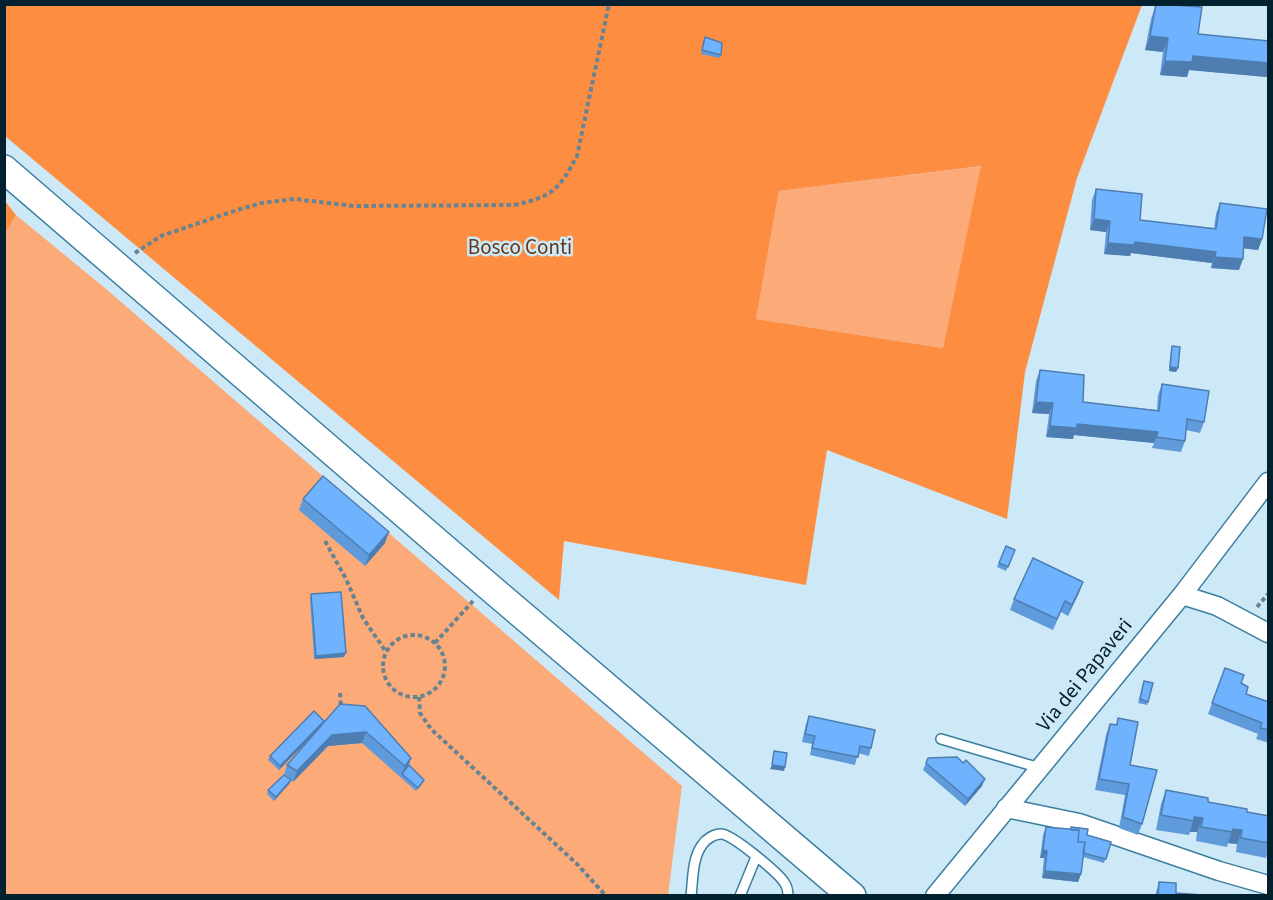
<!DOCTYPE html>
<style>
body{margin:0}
#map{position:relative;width:1273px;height:900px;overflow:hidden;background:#cde8f6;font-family:"Source Sans 3",sans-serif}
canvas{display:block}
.frame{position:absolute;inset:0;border:6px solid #03202e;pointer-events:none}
</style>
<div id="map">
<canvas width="1273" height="900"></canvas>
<div class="frame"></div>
</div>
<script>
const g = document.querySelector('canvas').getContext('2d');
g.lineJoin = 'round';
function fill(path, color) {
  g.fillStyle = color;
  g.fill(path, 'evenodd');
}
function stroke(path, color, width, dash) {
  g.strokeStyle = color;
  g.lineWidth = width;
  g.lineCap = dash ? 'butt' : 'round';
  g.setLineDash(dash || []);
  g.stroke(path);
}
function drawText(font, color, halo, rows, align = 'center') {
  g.font = font + ' "Source Sans 3",sans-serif';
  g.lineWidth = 5;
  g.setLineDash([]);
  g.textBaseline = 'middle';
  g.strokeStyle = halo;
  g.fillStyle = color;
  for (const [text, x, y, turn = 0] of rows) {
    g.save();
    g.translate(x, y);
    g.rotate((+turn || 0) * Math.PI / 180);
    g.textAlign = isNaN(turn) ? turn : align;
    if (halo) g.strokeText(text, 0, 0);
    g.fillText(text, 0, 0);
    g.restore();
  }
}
const green = new Path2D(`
 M 982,166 L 943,348 L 756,319 L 779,191 Z
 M 16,215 L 106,289 L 682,786 L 668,895 L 5,895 L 4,233 Z`);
const forest = new Path2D(`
 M 4,5 L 1142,5 L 1077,178 L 1025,372 L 1007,519 L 827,450 L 806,585 L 564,541 L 559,600 L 5,136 ZM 981,166 L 943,348 L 756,319 L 779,191 Z
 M 5,201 L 16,215 L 5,233 Z`);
const path = new Path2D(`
 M 135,253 L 161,236 L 237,210 L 262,203 L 294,199 L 354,206 L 514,205 C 552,197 559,190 577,156 L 609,4
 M 325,541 L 346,579 L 363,618 L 386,652
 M 1257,607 L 1268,594
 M383 666a31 31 0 1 1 62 0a31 31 0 1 1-62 0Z
 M 435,643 L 473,601
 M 340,693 L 341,708
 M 419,697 L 420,713 L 431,729 L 577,864 L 606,896`);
const service = new Path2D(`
 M 941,739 L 1040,768
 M 691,896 C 693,880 692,859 702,845 C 706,839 714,834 721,834 C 732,834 777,872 784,882 C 787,886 788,891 788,896
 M 740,896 L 756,857`);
const minor = new Path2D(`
 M 1182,595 L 1217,606 L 1268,633
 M 1006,808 L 1079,823 L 1219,871 L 1268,885
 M 935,896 L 1182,595 L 1268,482`);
const primary = new Path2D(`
 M 4,169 L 487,585 L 852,896`);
const wall = new Path2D(`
 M 1156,4 L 1198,34 L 1269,41 L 1269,85 L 1267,85 L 1267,77 L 1189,70 L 1187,77 L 1160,75 L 1163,52 L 1145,50 L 1151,19 Z
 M 705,37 L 721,55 L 719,58 L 701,54 Z
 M 1096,189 L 1140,220 L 1214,228 L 1216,214 L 1220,203 L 1262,239 L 1258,250 L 1243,248 L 1239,270 L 1211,268 L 1212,263 L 1131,253 L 1130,256 L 1104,254 L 1106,232 L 1090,230 L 1092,200 Z
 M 1172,346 L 1178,368 L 1176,372 L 1169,371 L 1171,350 Z
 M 1040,370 L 1083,402 L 1157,410 L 1158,395 L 1162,384 L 1204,422 L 1200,433 L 1186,430 L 1185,441 L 1181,452 L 1152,448 L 1154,443 L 1074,435 L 1073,439 L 1046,437 L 1049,414 L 1032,413 L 1036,381 Z
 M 303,499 L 385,543 L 365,566 L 299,510 Z
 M 1006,546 L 1015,550 L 1006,571 L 997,567 Z
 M 1083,582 L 1068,616 L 1061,612 L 1053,630 L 1010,610 L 1014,599 Z
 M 311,594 L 344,657 L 314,659 L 310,598 Z
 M 1225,668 L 1241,683 L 1246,694 L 1269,702 L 1269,743 L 1256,739 L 1258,734 L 1208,714 Z
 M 1143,685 L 1148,702 L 1147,705 L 1138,703 Z
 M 340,704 L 411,758 L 409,765 L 424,780 L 422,783 L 416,791 L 362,743 L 328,746 L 293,782 L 291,780 L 289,784 L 274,801 L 267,794 L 268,790 L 284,775 L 287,765 L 316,732 L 279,770 L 268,760 L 270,756 L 323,724 Z
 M 809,716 L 871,748 L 869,756 L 858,753 L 855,765 L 810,755 L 812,744 L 802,742 L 806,724 Z
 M 1118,718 L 1130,765 L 1142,824 L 1138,835 L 1119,828 L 1125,795 L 1095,790 L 1106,735 L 1110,724 L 1116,725 Z
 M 926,763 L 982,786 L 965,806 L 923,770 Z
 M 1166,790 L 1247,812 L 1269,816 L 1269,854 L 1267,854 L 1266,858 L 1236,852 L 1237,844 L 1228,843 L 1227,847 L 1196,841 L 1197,832 L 1190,832 L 1189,835 L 1156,830 L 1161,804 Z
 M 1046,827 L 1070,829 L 1071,827 L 1087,835 L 1111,842 L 1104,863 L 1083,857 L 1081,874 L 1078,882 L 1042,878 L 1044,858 L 1040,858 L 1043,835 Z
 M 1159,882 L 1176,893 L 1202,896 L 1155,896 Z`);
const shadedWall = new Path2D(`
 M 1150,36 L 1168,38 L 1163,52 L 1145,50 Z
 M 1193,56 L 1269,63 L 1269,74 L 1267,77 L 1189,70 L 1187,77 L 1160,75 L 1165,61 Z
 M 1094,219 L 1110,221 L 1106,232 L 1090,230 Z
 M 1244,237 L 1262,239 L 1258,250 L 1240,248 Z
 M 1135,242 L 1216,252 L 1212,263 L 1131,253 L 1130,256 L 1104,254 L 1108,243 Z
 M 1215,257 L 1243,259 L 1239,270 L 1211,268 Z
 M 1170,367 L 1178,368 L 1176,372 L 1169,371 Z
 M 1036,402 L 1053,403 L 1049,414 L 1032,413 Z
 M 1077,424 L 1158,432 L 1154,443 L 1074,435 L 1073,439 L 1046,437 L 1050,426 Z
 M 389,532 L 385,543 L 365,566 L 369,555 Z
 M 1083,582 L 1079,593 L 1068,616 L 1072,605 Z
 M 346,653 L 344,657 L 314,659 L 316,656 Z
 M 324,721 L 323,725 L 279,770 L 280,766 Z
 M 366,732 L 362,743 L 328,746 L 293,782 L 297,771 L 332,735 Z
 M 411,758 L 407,769 L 402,774 L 405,766 Z
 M 772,765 L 785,767 L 784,771 L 770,769 Z
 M 985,779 L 982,786 L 965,806 L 968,799 Z
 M 291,780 L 289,784 L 274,801 L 276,797 Z
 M 1194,817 L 1203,818 L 1197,832 L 1190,832 Z
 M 1233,829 L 1242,830 L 1237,844 L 1228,843 Z
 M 1043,850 L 1047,851 L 1044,858 L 1040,858 Z
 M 1045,871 L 1081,874 L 1078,882 L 1042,878 Z`);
const building = new Path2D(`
 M 1156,4 L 1202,7 L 1198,34 L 1269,41 L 1269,63 L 1193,56 L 1192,62 L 1165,61 L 1168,38 L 1150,36 Z
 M 705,37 L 722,43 L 721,55 L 702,50 Z
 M 1096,189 L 1142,194 L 1140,220 L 1216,229 L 1220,203 L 1267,209 L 1262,239 L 1244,237 L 1243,259 L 1215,257 L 1216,252 L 1135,242 L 1134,245 L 1108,243 L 1110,221 L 1094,219 Z
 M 1172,346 L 1180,347 L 1178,368 L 1170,367 Z
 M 1040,370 L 1084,375 L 1083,402 L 1159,411 L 1162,384 L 1209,391 L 1204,422 L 1187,419 L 1185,441 L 1156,437 L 1158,432 L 1077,424 L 1077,428 L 1050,426 L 1053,403 L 1036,402 Z
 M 323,476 L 389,532 L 369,555 L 303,499 Z
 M 1006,546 L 1015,550 L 1008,567 L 999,563 Z
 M 1033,558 L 1083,582 L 1072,605 L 1065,601 L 1057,619 L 1014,599 Z
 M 341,592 L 346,653 L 316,656 L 311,594 Z
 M 1225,668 L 1244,675 L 1241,683 L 1248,687 L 1246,694 L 1269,702 L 1269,730 L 1260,728 L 1262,723 L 1212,703 Z
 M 1144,681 L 1153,683 L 1148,702 L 1140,699 Z
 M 340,704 L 365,706 L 411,758 L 405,766 L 366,732 L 332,735 L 297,771 L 287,765 Z
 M 314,711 L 324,721 L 280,766 L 270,756 Z
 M 809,716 L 875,730 L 871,748 L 860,746 L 858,757 L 812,748 L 815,736 L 805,734 Z
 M 1118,718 L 1138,722 L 1130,765 L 1157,770 L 1142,824 L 1123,817 L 1129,784 L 1099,779 L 1110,724 L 1117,725 Z
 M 774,751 L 787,753 L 785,767 L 772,765 Z
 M 957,757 L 963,763 L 966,760 L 985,779 L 968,799 L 926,763 L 928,758 Z
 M 409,765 L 424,780 L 418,788 L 402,774 Z
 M 284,775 L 291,780 L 276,797 L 268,790 Z
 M 1166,790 L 1208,798 L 1208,802 L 1247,809 L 1247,812 L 1269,816 L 1269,843 L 1241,838 L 1242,830 L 1233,829 L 1232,832 L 1201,827 L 1203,818 L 1194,817 L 1194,821 L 1161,815 Z
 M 1046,827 L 1079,830 L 1078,842 L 1085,842 L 1081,874 L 1045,871 L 1047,851 L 1043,850 Z
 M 1071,827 L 1088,829 L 1087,835 L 1111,842 L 1106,859 L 1083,853 L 1085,842 L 1078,842 L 1079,830 L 1071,830 Z
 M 1159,882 L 1176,883 L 1176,893 L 1202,895 L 1202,896 L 1158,896 Z`);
const parkNames = [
 ["Bosco Conti",520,249]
];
const streetNames = [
 ["Via dei Papaveri",1086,676,-51]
];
fill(green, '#fcaa78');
fill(forest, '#fd8e41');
stroke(service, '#3a7fa1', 12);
stroke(minor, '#3a7fa1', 21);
stroke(primary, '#3a7fa1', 30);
stroke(path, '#688492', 4, [4.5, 3]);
stroke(service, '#fff', 9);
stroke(minor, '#fff', 18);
stroke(primary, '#fff', 27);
fill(wall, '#5f9ada');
fill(shadedWall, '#4e7db2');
fill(building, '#6fb3fe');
stroke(building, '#4e7db2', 1.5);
drawText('21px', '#633719', '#cde8f6', parkNames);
drawText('21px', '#03202e', '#cde8f6', streetNames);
</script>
